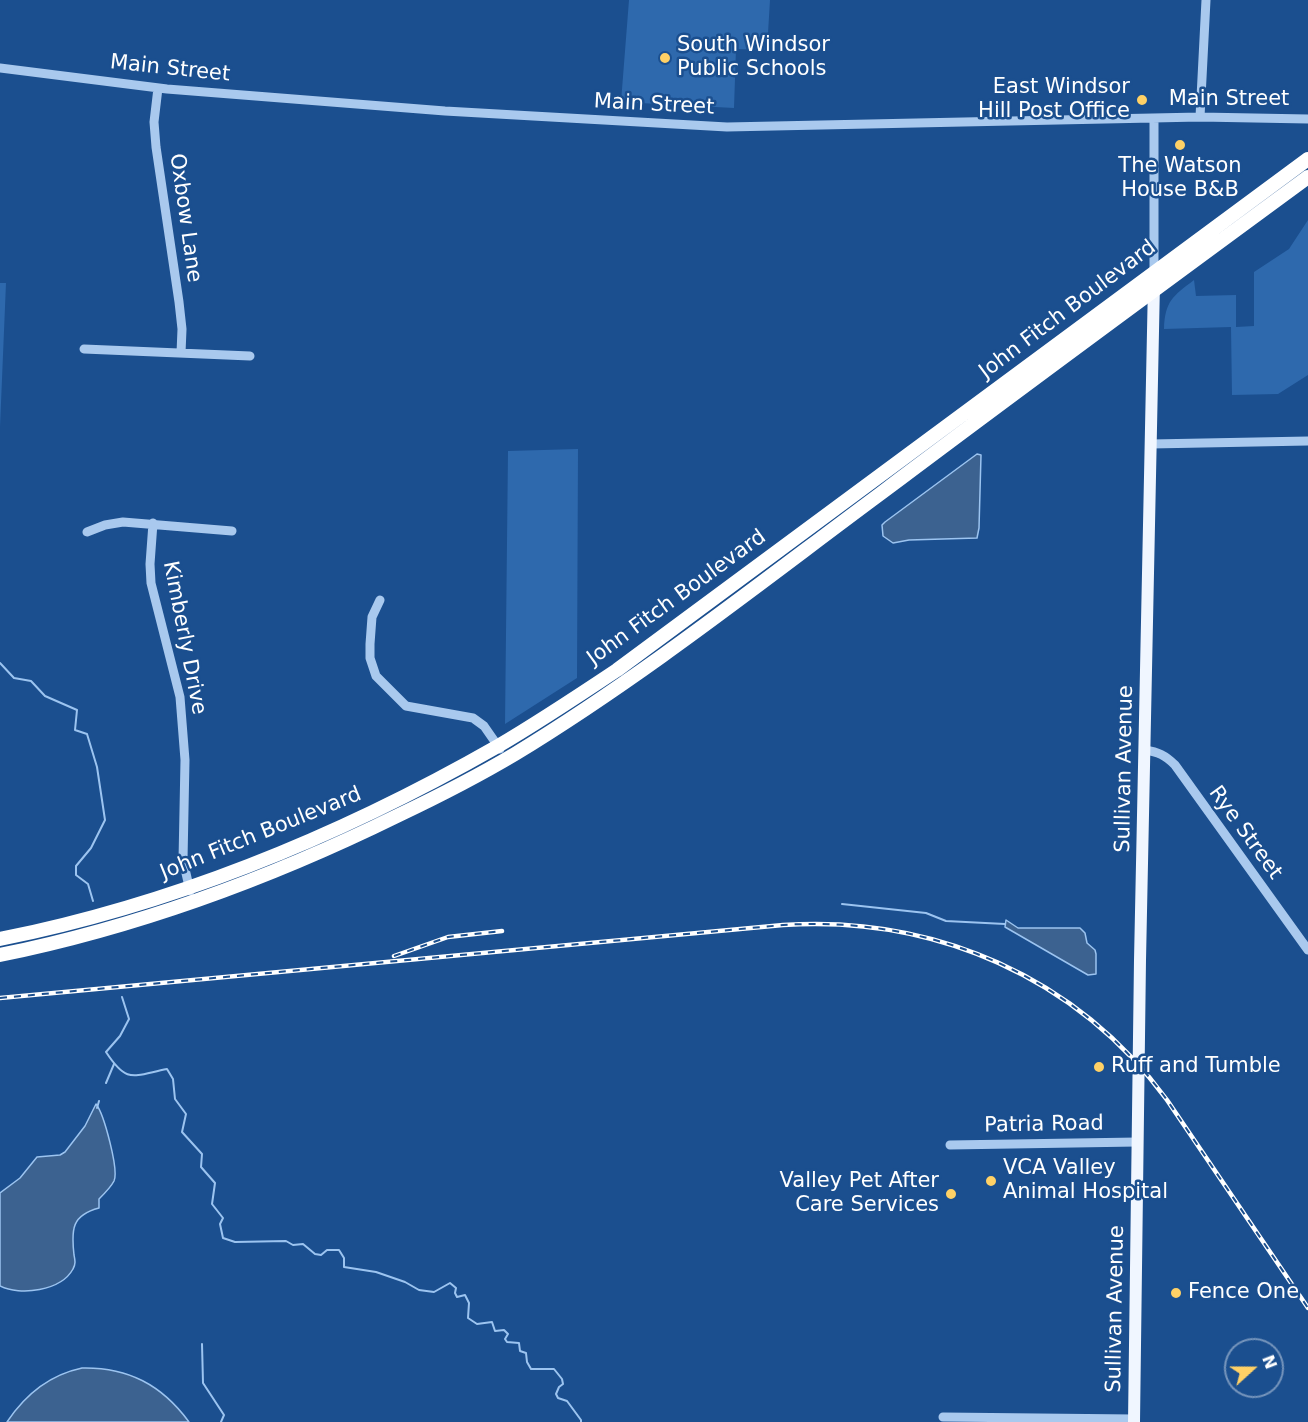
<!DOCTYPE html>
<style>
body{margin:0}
#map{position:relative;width:1308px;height:1422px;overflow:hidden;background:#1b4f8f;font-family:"DejaVu Sans",sans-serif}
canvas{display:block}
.north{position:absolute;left:1224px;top:1338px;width:60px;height:60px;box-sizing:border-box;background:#1b4f8f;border:2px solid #7695bc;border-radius:50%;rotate:69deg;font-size:16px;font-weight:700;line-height:24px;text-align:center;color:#fff}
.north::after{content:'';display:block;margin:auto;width:21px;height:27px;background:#ffd166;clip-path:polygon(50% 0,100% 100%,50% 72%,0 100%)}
</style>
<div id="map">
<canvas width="1308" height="1422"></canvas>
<div class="north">N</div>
</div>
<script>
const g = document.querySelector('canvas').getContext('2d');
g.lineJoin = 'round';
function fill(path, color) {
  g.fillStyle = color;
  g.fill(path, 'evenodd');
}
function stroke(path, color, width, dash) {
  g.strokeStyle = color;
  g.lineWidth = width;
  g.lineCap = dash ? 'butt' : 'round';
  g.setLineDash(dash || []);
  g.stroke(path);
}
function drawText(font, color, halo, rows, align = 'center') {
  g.font = font + ' "DejaVu Sans",sans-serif';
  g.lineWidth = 5;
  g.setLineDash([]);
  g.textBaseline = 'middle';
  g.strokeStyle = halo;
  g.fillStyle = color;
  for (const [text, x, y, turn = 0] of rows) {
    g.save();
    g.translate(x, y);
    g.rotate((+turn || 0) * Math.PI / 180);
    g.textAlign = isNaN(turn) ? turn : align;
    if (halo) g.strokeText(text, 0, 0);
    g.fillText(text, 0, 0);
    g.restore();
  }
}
const green = new Path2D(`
 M 629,0 L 770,0 L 767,50 L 736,49 L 734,108 L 621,102 Z
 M 1308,220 L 1308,375 L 1278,394 L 1232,395 L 1231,327 L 1164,329 C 1165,301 1173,296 1194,280 L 1196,296 L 1236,295 L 1236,327 L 1254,326 L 1254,272 L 1289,249 Z
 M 0,283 L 6,283 L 0,427 Z
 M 578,449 L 577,678 L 505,724 L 508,451 Z`);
const water = new Path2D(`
 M 977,454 L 981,455 L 979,528 L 977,538 L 909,540 L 893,543 L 883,536 L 882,525 L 885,522 Z
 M 1006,920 L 1018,928 L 1080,928 L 1085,933 L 1087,943 L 1095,950 L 1096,954 L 1096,974 L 1088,975 L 1005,927 Z
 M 96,1104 C 104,1114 119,1170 114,1181 C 111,1187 104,1194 99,1199 L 99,1208 C 72,1215 71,1229 74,1255 C 75,1260 76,1264 73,1269 C 61,1291 20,1296 0,1286 L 0,1193 L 20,1178 L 37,1157 L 60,1155 L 65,1152 L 85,1126 Z
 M 82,1368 C 128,1367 162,1385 189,1422 L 7,1422 C 25,1395 49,1375 82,1368 Z`);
const stream = new Path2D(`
 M 0,663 L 14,678 L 31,681 L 45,696 L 77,710 L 75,730 L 87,734 L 97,767 L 105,820 L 91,848 L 76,866 L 76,875 L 88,884 L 93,901
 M 842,904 L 926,913 L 946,921 L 1005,924
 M 122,997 L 129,1019 L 120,1036 L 106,1052 C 127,1084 132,1076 167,1069 L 173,1079 L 175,1099 L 186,1114 L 182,1132 L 202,1154 L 201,1167 L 215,1183 L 212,1204 L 223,1218 L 220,1224 L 223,1238 L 235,1242 L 286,1241 L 293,1245 L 303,1244 L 315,1254 L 321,1255 L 327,1250 L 339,1250 L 344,1258 L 344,1267 L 376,1272 L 405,1282 L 419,1290 L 434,1292 L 450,1283 L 456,1288 L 455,1293 L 457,1297 L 465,1295 L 469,1303 L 468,1318 L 477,1324 L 492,1322 L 495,1331 L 504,1330 L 508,1334 L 505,1339 L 507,1342 L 519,1343 L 520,1351 L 526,1353 L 527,1362 L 531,1369 L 554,1369 L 562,1379 L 563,1384 L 559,1387 L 556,1394 L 558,1398 L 567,1401 L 581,1420 L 581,1422
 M 106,1083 L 114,1064
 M 97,1108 L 99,1101
 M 202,1344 L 203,1383 L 224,1415 L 221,1422`);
const minor = new Path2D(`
 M 0,68 L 167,89 L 445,111 L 727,127 L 1200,117 L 1308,119
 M 158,88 L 154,122 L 156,147 L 179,302 L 182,329 L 181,353
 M 1200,117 L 1206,0
 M 1154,272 L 1154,118
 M 84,349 L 250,356
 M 1151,444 L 1308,441
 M 153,523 L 150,564 L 151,583 L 180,697 L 185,760 L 183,860 L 190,891
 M 87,532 L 105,525 L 123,522 L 232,531
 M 380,600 L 372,617 L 370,644 L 370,658 L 376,676 L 406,706 L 473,718 L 484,726 L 500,749
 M 1145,750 C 1158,752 1165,755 1175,765 L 1308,950
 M 950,1145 L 1137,1142
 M 943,1417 L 1134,1419`);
const major = new Path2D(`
 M 1134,1422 L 1140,960 L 1154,283`);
const highway = new Path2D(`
 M 0,939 C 175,904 344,834 498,746 C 539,722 578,696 617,670 L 1308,159
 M 0,955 C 138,927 273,877 399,815 C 439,796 478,776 515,754 C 643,676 760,583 880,494 C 1022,387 1165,282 1308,177`);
const rail = new Path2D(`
 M 394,956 L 448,937 L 502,931
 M 0,998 L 783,925 C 934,915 1077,977 1167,1100 L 1308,1308`);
const markers = [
 [665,58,6,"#ffd166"],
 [1142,100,6,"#ffd166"],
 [1180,145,6,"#ffd166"],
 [1099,1067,6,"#ffd166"],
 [991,1181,6,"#ffd166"],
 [951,1194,6,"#ffd166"],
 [1176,1293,6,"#ffd166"]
];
const poiNames = [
 ["South Windsor",677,46],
 ["Public Schools",677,70],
 ["East Windsor",1130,88,"right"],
 ["Hill Post Office",1130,112,"right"],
 ["The Watson",1180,167,"center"],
 ["House B&B",1180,191,"center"],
 ["Ruff and Tumble",1111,1067],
 ["VCA Valley",1003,1169],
 ["Animal Hospital",1003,1193],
 ["Valley Pet After",939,1182,"right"],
 ["Care Services",939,1206,"right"],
 ["Fence One",1188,1293]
];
const streetNames = [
 ["Main Street",170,69,6],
 ["Main Street",1229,100],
 ["Main Street",654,105,3],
 ["Oxbow Lane",185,218,82],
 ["John Fitch Boulevard",1068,310,-37],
 ["John Fitch Boulevard",677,598,-36],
 ["Kimberly Drive",184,638,79],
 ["Sullivan Avenue",1125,769,-89],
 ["Rye Street",1245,833,54],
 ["John Fitch Boulevard",261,834,-22],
 ["Patria Road",1044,1125,-1],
 ["Sullivan Avenue",1116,1309,-89]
];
fill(green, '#2e69ad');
fill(water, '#3c6290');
stroke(water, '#9cc4f0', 1.5);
stroke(stream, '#9cc4f0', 2);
stroke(minor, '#a9c9ee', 9);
stroke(major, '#f0f6ff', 12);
stroke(highway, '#fff', 14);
stroke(rail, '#fff', 4.5);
stroke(rail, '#1b4f8f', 2, [7]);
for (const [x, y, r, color] of markers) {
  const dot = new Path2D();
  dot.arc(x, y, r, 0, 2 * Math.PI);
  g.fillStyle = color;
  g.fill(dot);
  stroke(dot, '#1b4f8f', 2);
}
drawText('21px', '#fff', '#1b4f8f', poiNames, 'left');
drawText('21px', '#fff', '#1b4f8f', streetNames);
</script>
